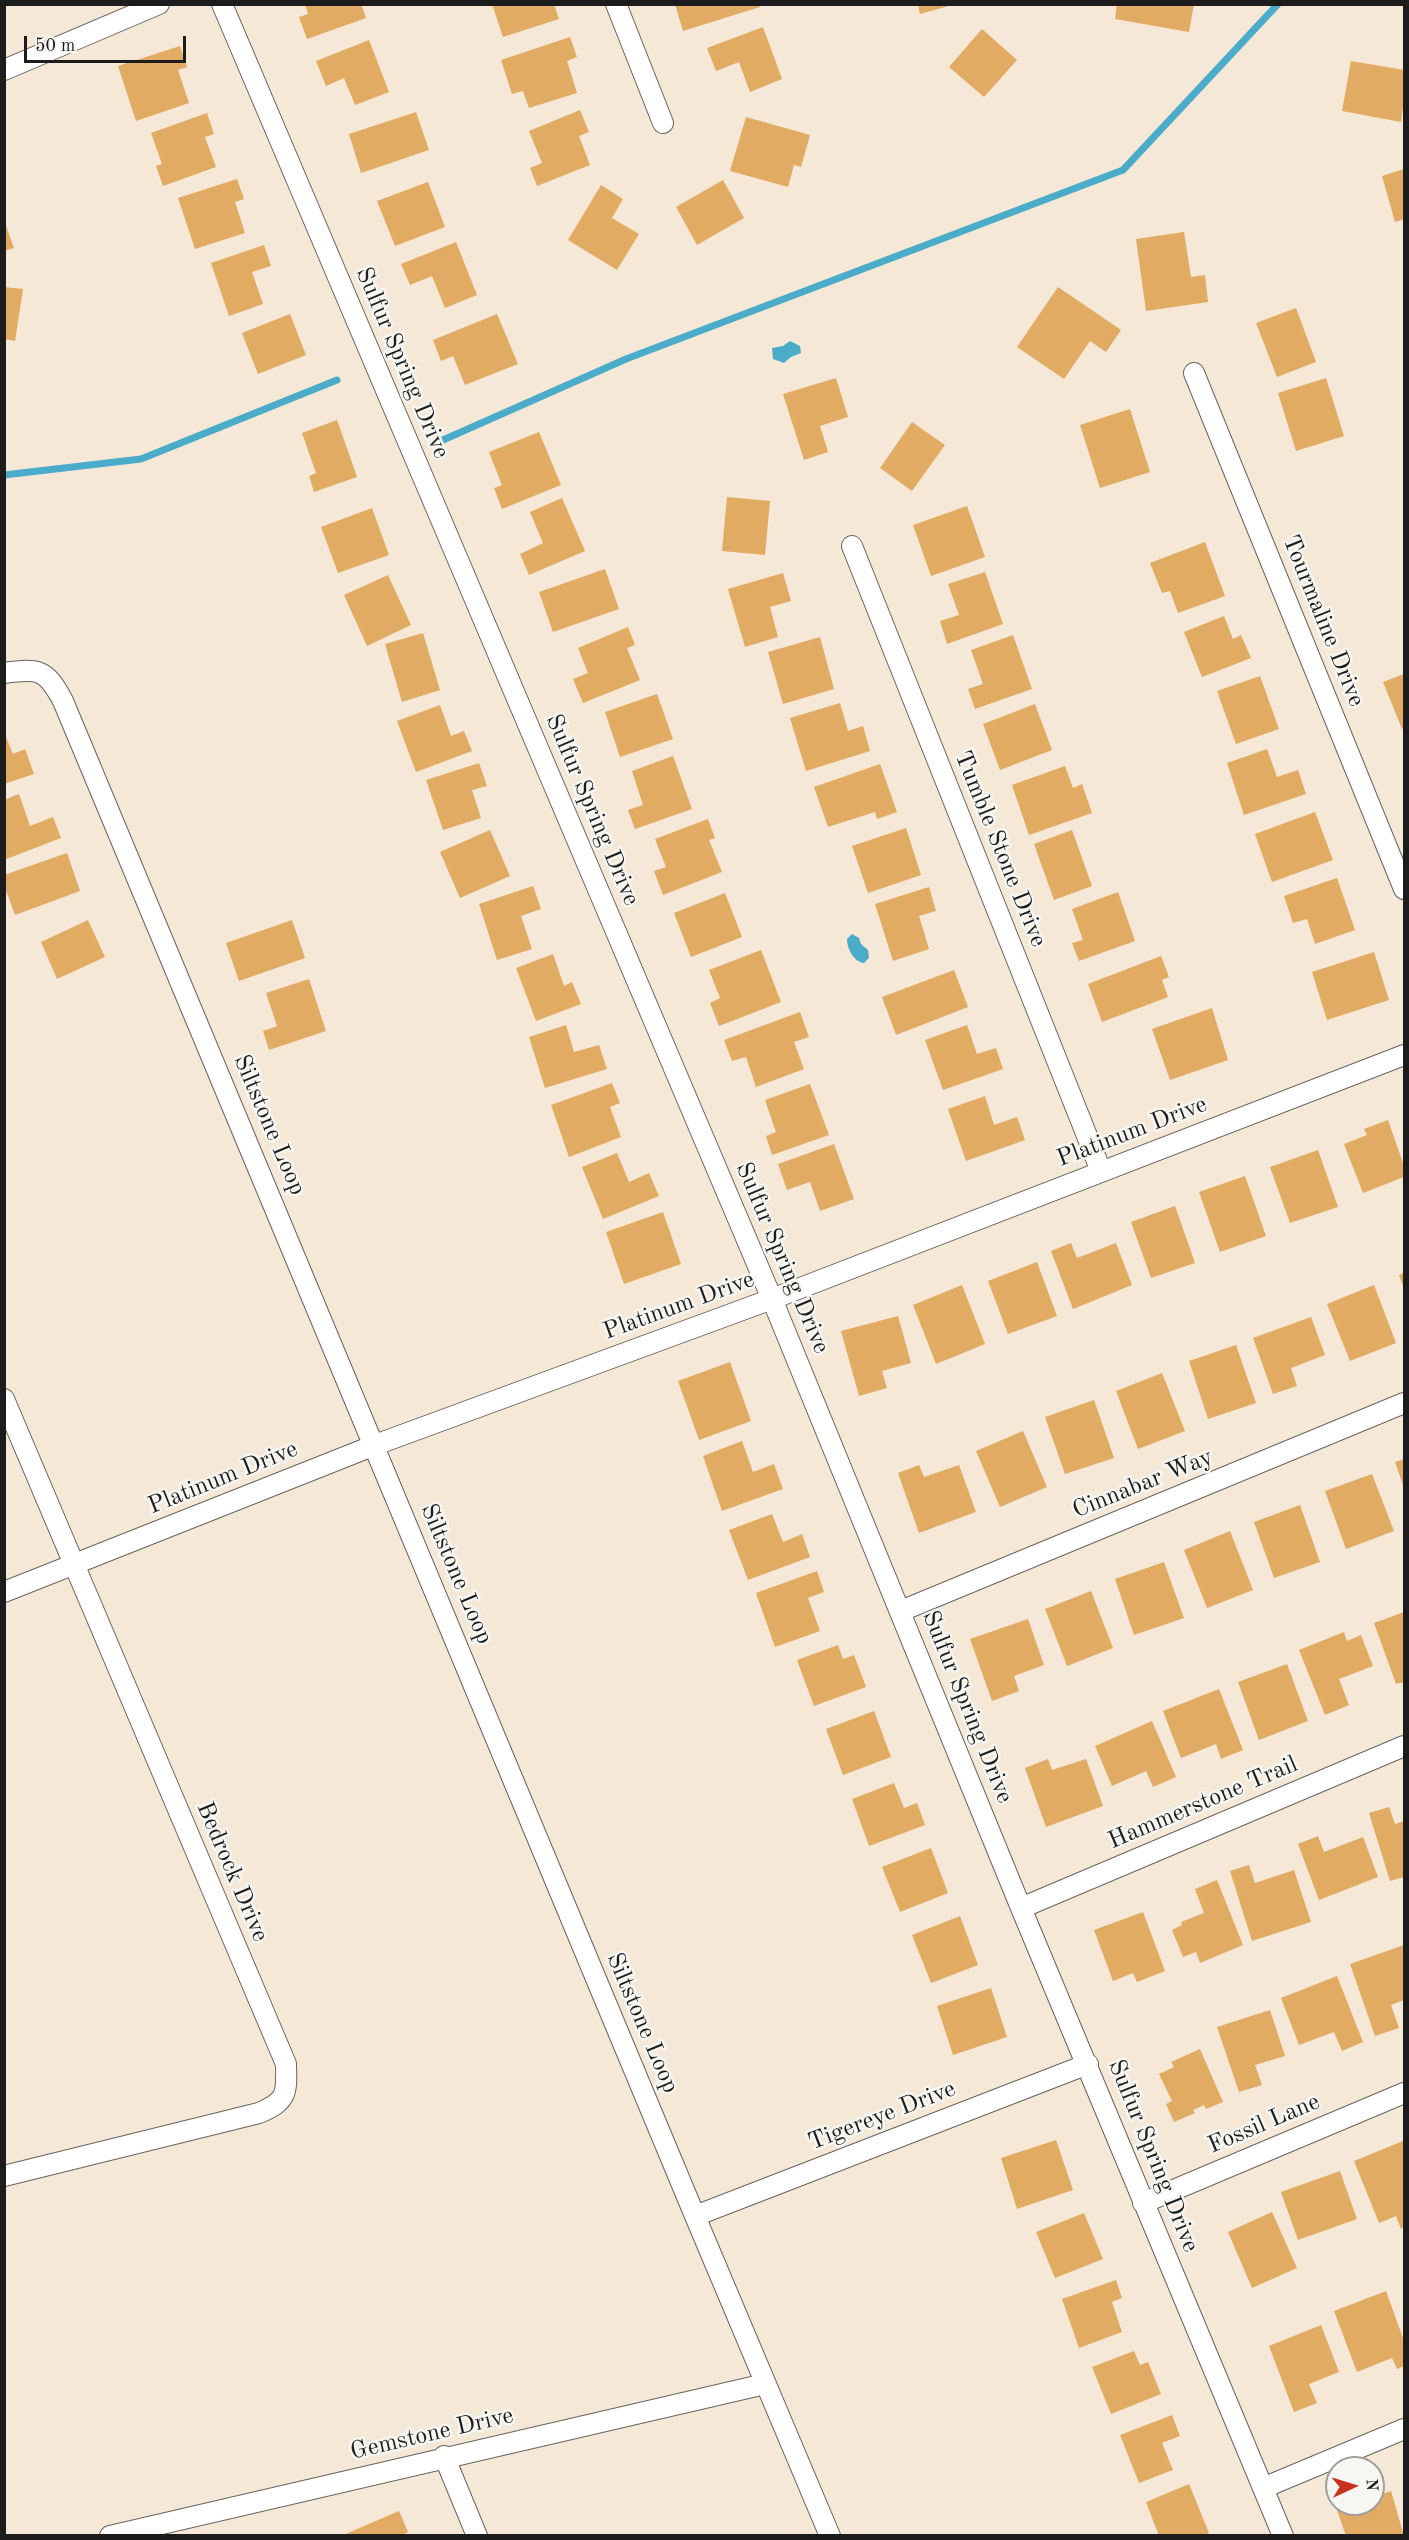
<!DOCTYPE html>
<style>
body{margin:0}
#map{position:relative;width:1409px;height:2540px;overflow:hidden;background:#f5e8d7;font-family:"Old Standard TT",serif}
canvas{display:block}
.frame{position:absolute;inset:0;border:6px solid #1c1c1c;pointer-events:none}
.north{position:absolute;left:1325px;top:2456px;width:60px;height:60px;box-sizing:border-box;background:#f6f6f2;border:2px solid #9f9f9c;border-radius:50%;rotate:86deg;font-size:16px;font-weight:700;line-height:24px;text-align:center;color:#1c1c1c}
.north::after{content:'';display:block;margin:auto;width:21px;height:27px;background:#c8321e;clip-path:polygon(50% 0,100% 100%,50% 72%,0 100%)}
.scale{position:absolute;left:24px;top:36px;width:162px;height:27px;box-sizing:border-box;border:3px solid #1c1c1c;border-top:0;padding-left:8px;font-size:18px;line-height:21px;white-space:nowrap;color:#1c1c1c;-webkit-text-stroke:4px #f6f6f2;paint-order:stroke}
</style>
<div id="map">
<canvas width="1409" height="2540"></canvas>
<div class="frame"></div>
<div class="north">N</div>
<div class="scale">50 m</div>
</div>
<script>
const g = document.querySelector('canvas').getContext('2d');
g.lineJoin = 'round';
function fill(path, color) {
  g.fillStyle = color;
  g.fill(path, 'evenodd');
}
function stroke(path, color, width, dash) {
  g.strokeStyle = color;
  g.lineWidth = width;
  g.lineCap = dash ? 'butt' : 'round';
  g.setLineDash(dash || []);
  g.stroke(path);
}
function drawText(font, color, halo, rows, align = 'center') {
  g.font = font + ' "Old Standard TT",serif';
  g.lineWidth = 5;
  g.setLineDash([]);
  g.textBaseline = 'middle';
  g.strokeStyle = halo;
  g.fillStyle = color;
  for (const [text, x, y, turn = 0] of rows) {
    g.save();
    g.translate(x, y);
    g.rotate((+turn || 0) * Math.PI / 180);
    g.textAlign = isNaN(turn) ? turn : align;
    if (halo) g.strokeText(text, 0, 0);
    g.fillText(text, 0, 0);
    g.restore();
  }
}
const water = new Path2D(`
 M 790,341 L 800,346 L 801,353 L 791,357 L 784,363 L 773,359 L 772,348 L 783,346 Z
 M 852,934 L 859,938 L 861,944 L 868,950 L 869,958 L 864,963 C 854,962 847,949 847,939 Z`);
const stream = new Path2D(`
 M 443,440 L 626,359 L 1123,170 L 1278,4
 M 4,475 L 141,459 L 337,380`);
const building = new Path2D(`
 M 305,4 L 361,4 L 366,18 L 307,39 L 299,17 L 308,14 Z
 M 492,4 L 554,4 L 559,19 L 503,37 Z
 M 675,4 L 759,4 L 760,7 L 683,31 Z
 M 918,4 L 951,4 L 952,5 L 920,14 Z
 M 1117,4 L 1194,4 L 1189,32 L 1115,19 Z
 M 763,27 L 782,79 L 750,92 L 739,62 L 716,71 L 707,48 Z
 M 982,29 L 1017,60 L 984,97 L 949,67 Z
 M 570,37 L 577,57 L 567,61 L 577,93 L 529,108 L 523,91 L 512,94 L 501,60 Z
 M 369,40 L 389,92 L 355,105 L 344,78 L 326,86 L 316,61 Z
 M 180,46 L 187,67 L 178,70 L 189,103 L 136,121 L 118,66 Z
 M 1351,61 L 1404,70 L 1404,100 L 1401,122 L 1342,111 Z
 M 580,110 L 589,132 L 579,136 L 590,165 L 537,186 L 530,168 L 542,163 L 529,131 Z
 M 416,112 L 429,150 L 361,173 L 349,134 Z
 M 207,113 L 214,134 L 205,137 L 216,167 L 163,186 L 156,166 L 162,164 L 151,133 Z
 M 746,117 L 810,135 L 801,167 L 794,165 L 788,187 L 730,171 Z
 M 1404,169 L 1404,219 L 1395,222 L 1382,176 Z
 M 237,179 L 244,199 L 235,202 L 245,233 L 195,249 L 178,198 Z
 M 723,180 L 744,218 L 697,245 L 676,207 Z
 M 428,182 L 445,227 L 395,246 L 377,201 Z
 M 601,185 L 623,199 L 612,218 L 639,234 L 617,270 L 568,240 Z
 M 4,220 L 14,248 L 4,251 Z
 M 1184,232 L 1191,277 L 1205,275 L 1208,302 L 1146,311 L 1136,239 Z
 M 456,242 L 477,295 L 445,308 L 432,276 L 410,285 L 401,264 Z
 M 264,245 L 271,266 L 252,272 L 263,304 L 229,316 L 211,263 Z
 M 4,287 L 23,289 L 15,341 L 4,339 Z
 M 1058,287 L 1121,330 L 1106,352 L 1090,341 L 1064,379 L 1017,347 Z
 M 1296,308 L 1316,362 L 1277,377 L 1256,323 Z
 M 290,314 L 306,355 L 258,374 L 242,333 Z
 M 497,314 L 518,364 L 465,385 L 453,356 L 441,361 L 433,340 Z
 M 836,378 L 848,417 L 820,426 L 828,452 L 804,460 L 783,394 Z
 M 1326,378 L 1344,436 L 1296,451 L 1278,393 Z
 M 1130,409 L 1150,472 L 1100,488 L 1080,425 Z
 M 337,420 L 357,477 L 314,492 L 309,476 L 316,473 L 302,433 Z
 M 912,422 L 945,445 L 912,491 L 880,468 Z
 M 539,432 L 561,485 L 502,509 L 494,488 L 502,485 L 489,452 Z
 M 727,497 L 770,501 L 765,555 L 722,551 Z
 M 562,498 L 585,551 L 529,575 L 520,554 L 543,543 L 530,512 Z
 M 967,506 L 985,557 L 931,576 L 913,525 Z
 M 372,508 L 389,555 L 338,573 L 321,527 Z
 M 1205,542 L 1225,596 L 1178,613 L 1170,591 L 1162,593 L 1150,563 Z
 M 605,569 L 619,609 L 553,632 L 539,592 Z
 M 985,572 L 1003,624 L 947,644 L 940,621 L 959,615 L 948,584 Z
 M 783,573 L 791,601 L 770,607 L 778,637 L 745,647 L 728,589 Z
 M 388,575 L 411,625 L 367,646 L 344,595 Z
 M 1224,616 L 1233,639 L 1241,635 L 1251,658 L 1202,677 L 1184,632 Z
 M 628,627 L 635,645 L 627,648 L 640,680 L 583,703 L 573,679 L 588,673 L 578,648 Z
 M 423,633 L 440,690 L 402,702 L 385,644 Z
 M 1013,635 L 1032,689 L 975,709 L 968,689 L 983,684 L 971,650 Z
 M 820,637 L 834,689 L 783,704 L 768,652 Z
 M 1404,674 L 1404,728 L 1402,729 L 1383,682 Z
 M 1260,676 L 1279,729 L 1236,744 L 1217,691 Z
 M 657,694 L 673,739 L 620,757 L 605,712 Z
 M 840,703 L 848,731 L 863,726 L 870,751 L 806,771 L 790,718 Z
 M 1035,704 L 1052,750 L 1000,770 L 983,724 Z
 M 440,705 L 451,736 L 464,731 L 472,751 L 416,772 L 397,721 Z
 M 4,732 L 13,754 L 25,749 L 34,774 L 4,784 Z
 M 1267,749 L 1277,777 L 1298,770 L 1306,794 L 1244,815 L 1227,763 Z
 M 673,756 L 692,809 L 635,829 L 628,810 L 643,805 L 632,771 Z
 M 479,763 L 487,786 L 472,790 L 481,818 L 443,830 L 426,780 Z
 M 880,764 L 897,812 L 877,819 L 875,812 L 828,827 L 814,787 Z
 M 1065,766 L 1073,788 L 1082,784 L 1092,813 L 1029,835 L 1012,785 Z
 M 19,794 L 30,826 L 53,817 L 61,838 L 4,860 L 4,800 Z
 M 1315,812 L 1333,860 L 1272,882 L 1255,834 Z
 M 708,819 L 715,838 L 709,840 L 722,872 L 663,895 L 654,871 L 666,867 L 655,839 Z
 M 906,828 L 921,875 L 868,893 L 852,846 Z
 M 490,830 L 510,876 L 460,898 L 440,852 Z
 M 1072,830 L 1092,886 L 1054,900 L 1034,844 Z
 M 67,853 L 80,891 L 15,915 L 4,885 L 4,875 Z
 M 1337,878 L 1355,930 L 1315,944 L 1307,919 L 1293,923 L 1284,896 Z
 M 533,886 L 541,909 L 521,916 L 532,949 L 497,960 L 479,904 Z
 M 929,887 L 936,911 L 919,916 L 929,949 L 893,961 L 875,904 Z
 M 1118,892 L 1135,941 L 1079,961 L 1072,943 L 1083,940 L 1072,909 Z
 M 725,893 L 742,937 L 691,957 L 674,913 Z
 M 88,920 L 105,957 L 57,979 L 41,942 Z
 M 292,920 L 305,958 L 239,981 L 226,943 Z
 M 761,950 L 781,1002 L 719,1026 L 710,1003 L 720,998 L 709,970 Z
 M 1374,952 L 1389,1000 L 1327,1020 L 1312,972 Z
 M 553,954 L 564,986 L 572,982 L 581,1004 L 536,1021 L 516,968 Z
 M 1161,956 L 1169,977 L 1162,980 L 1168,997 L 1102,1022 L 1088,984 Z
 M 954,970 L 968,1007 L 896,1035 L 882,997 Z
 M 309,979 L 326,1031 L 269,1050 L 263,1031 L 277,1026 L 266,993 Z
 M 1212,1008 L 1228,1060 L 1170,1080 L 1152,1029 Z
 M 800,1012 L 809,1037 L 794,1042 L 804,1069 L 756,1087 L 746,1057 L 732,1061 L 724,1040 Z
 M 566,1025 L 574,1052 L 599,1045 L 607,1069 L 545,1088 L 529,1037 Z
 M 967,1025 L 977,1054 L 996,1048 L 1003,1069 L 943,1090 L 925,1040 Z
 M 612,1083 L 620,1103 L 610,1107 L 621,1137 L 569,1157 L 551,1105 Z
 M 810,1084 L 829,1135 L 772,1155 L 766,1136 L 776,1132 L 765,1100 Z
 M 985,1096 L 994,1125 L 1017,1117 L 1025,1140 L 966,1161 L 948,1109 Z
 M 1388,1120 L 1404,1166 L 1404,1177 L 1363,1193 L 1344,1144 L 1367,1135 L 1364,1129 Z
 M 834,1144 L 854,1199 L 820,1211 L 810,1182 L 787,1190 L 778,1164 Z
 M 1318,1150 L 1338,1207 L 1290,1223 L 1270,1167 Z
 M 617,1153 L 629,1182 L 649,1173 L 659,1196 L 603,1219 L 582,1167 Z
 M 1245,1176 L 1266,1236 L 1220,1252 L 1199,1192 Z
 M 1175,1206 L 1195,1263 L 1151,1278 L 1131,1222 Z
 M 663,1212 L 681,1264 L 624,1284 L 606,1232 Z
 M 1071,1243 L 1077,1258 L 1116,1243 L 1132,1285 L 1073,1309 L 1051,1251 Z
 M 1037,1262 L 1057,1316 L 1008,1334 L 988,1281 Z
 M 1404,1273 L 1404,1289 L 1399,1275 Z
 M 962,1285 L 985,1344 L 936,1364 L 913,1305 Z
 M 1374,1285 L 1396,1343 L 1350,1361 L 1327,1304 Z
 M 898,1316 L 911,1363 L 882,1371 L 887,1388 L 859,1396 L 841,1331 Z
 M 1311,1317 L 1325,1355 L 1291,1368 L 1297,1386 L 1273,1394 L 1253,1338 Z
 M 1236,1345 L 1256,1403 L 1208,1419 L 1189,1361 Z
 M 730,1362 L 751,1421 L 699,1440 L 678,1381 Z
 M 1162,1373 L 1185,1431 L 1138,1449 L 1116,1391 Z
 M 1094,1400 L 1114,1458 L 1065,1474 L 1045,1417 Z
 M 1023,1431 L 1047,1487 L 1000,1507 L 976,1451 Z
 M 742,1441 L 753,1472 L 774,1464 L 783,1489 L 722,1511 L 703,1456 Z
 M 1404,1459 L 1404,1488 L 1395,1462 Z
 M 919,1465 L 924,1477 L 959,1465 L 976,1512 L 919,1533 L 898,1473 Z
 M 1372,1474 L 1394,1531 L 1346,1549 L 1325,1491 Z
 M 1300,1505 L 1320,1562 L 1274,1578 L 1254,1522 Z
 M 772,1514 L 783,1542 L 802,1534 L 810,1557 L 748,1580 L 729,1530 Z
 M 1230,1531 L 1253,1590 L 1207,1608 L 1184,1550 Z
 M 1164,1562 L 1184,1618 L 1134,1635 L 1115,1579 Z
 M 817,1571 L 824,1592 L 808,1598 L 820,1631 L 775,1647 L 756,1593 Z
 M 1091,1591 L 1113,1648 L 1067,1666 L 1045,1609 Z
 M 1404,1612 L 1404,1682 L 1396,1684 L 1374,1623 Z
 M 1028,1619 L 1044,1665 L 1014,1676 L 1019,1691 L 992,1701 L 970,1639 Z
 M 1344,1632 L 1347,1641 L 1361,1635 L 1373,1666 L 1339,1679 L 1349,1705 L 1325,1715 L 1299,1650 Z
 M 838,1645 L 843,1659 L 854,1655 L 866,1687 L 814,1706 L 797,1660 Z
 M 1287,1664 L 1308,1721 L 1259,1740 L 1238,1682 Z
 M 1219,1689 L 1243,1750 L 1221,1759 L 1216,1744 L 1181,1758 L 1163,1711 Z
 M 874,1711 L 891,1757 L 843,1775 L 826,1729 Z
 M 1152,1721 L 1176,1777 L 1153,1787 L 1146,1771 L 1112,1786 L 1095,1746 Z
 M 1048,1759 L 1052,1770 L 1086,1759 L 1103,1806 L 1046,1827 L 1025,1768 Z
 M 894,1783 L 904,1808 L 917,1803 L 925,1825 L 869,1846 L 852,1799 Z
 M 1389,1807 L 1395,1824 L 1404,1821 L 1404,1877 L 1390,1881 L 1369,1813 Z
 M 1318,1836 L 1324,1852 L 1363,1837 L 1378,1877 L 1319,1900 L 1298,1844 Z
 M 931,1848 L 948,1893 L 900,1912 L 882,1867 Z
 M 1249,1865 L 1255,1883 L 1294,1870 L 1311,1922 L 1252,1941 L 1230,1871 Z
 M 1217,1880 L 1243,1945 L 1200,1963 L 1196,1952 L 1183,1957 L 1172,1930 L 1182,1925 L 1181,1922 L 1204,1913 L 1195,1889 Z
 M 1143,1912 L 1165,1971 L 1137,1982 L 1133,1973 L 1113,1981 L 1094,1930 Z
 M 960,1916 L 978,1965 L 931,1983 L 912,1935 Z
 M 1404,1945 L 1404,2000 L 1391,2005 L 1399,2028 L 1375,2036 L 1350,1964 Z
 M 1337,1976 L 1363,2042 L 1342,2051 L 1334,2032 L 1299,2045 L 1281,1998 Z
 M 991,1988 L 1007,2037 L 953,2055 L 937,2006 Z
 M 1270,2010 L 1285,2056 L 1255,2065 L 1262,2085 L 1239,2092 L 1217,2027 Z
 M 1200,2049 L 1223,2102 L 1206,2109 L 1204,2105 L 1193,2110 L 1195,2113 L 1174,2122 L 1166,2104 L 1172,2101 L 1159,2074 L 1174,2067 L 1171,2062 Z
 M 1056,2140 L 1073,2190 L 1017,2209 L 1001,2158 Z
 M 1403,2141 L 1404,2146 L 1404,2227 L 1401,2229 L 1396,2216 L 1379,2223 L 1354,2161 Z
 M 1340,2171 L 1357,2219 L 1298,2240 L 1281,2192 Z
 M 1272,2212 L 1297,2268 L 1252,2288 L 1228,2232 Z
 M 1084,2213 L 1103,2259 L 1055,2278 L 1036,2232 Z
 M 1116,2280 L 1122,2298 L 1112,2302 L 1122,2332 L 1079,2348 L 1062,2299 Z
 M 1386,2291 L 1404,2341 L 1404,2366 L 1397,2369 L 1392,2358 L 1357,2372 L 1334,2311 Z
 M 1321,2325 L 1339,2372 L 1309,2384 L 1317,2403 L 1294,2412 L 1269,2346 Z
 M 1134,2351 L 1140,2365 L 1148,2362 L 1161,2394 L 1111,2414 L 1092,2367 Z
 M 1172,2415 L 1180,2436 L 1162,2443 L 1173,2470 L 1139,2483 L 1120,2435 Z
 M 1189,2484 L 1209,2533 L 1203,2536 L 1159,2536 L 1146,2502 Z
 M 1391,2491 L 1404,2536 L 1346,2536 L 1337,2510 L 1353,2504 L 1373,2504 L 1373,2497 Z
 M 399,2511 L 408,2532 L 401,2536 L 341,2536 Z`);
const street = new Path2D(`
 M 222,4 L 772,1299 L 1021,1908 L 1283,2536
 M 616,4 L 663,123
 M 4,70 L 159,4
 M 1194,373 L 1404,889
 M 852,546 L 1101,1171
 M 4,673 C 39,668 46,669 63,701 L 695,2216 L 830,2536
 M 4,1399 L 286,2064 C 287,2094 287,2101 259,2113 L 4,2176
 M 4,1592 L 375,1445 L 772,1299 L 1404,1055
 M 901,1611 L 1404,1403
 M 1021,1908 L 1404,1746
 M 1143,2203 L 1404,2093
 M 695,2216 L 1088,2064
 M 444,2456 L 477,2536
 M 1263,2488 L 1404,2429
 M 110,2536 L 765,2384`);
const streetNames = [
 ["Sulfur Spring Drive",402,363,67],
 ["Tourmaline Drive",1323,621,68],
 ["Sulfur Spring Drive",592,810,67],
 ["Tumble Stone Drive",1000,849,68],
 ["Siltstone Loop",269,1125,67],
 ["Platinum Drive",1132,1132,-21],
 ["Sulfur Spring Drive",782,1258,67],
 ["Platinum Drive",679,1306,-20],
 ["Platinum Drive",223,1478,-22],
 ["Cinnabar Way",1143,1484,-22],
 ["Siltstone Loop",456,1574,67],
 ["Sulfur Spring Drive",967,1707,68],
 ["Hammerstone Trail",1203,1803,-23],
 ["Bedrock Drive",232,1872,67],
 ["Siltstone Loop",642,2023,67],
 ["Tigereye Drive",882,2116,-21],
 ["Fossil Lane",1264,2124,-23],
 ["Sulfur Spring Drive",1153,2156,68],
 ["Gemstone Drive",432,2434,-13]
];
fill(water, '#4bacca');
stroke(stream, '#4bacca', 7);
fill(building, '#e1ab63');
stroke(street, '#68635d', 22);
stroke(street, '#fff', 20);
drawText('24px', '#1c1c1c', '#f6f6f2', streetNames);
</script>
